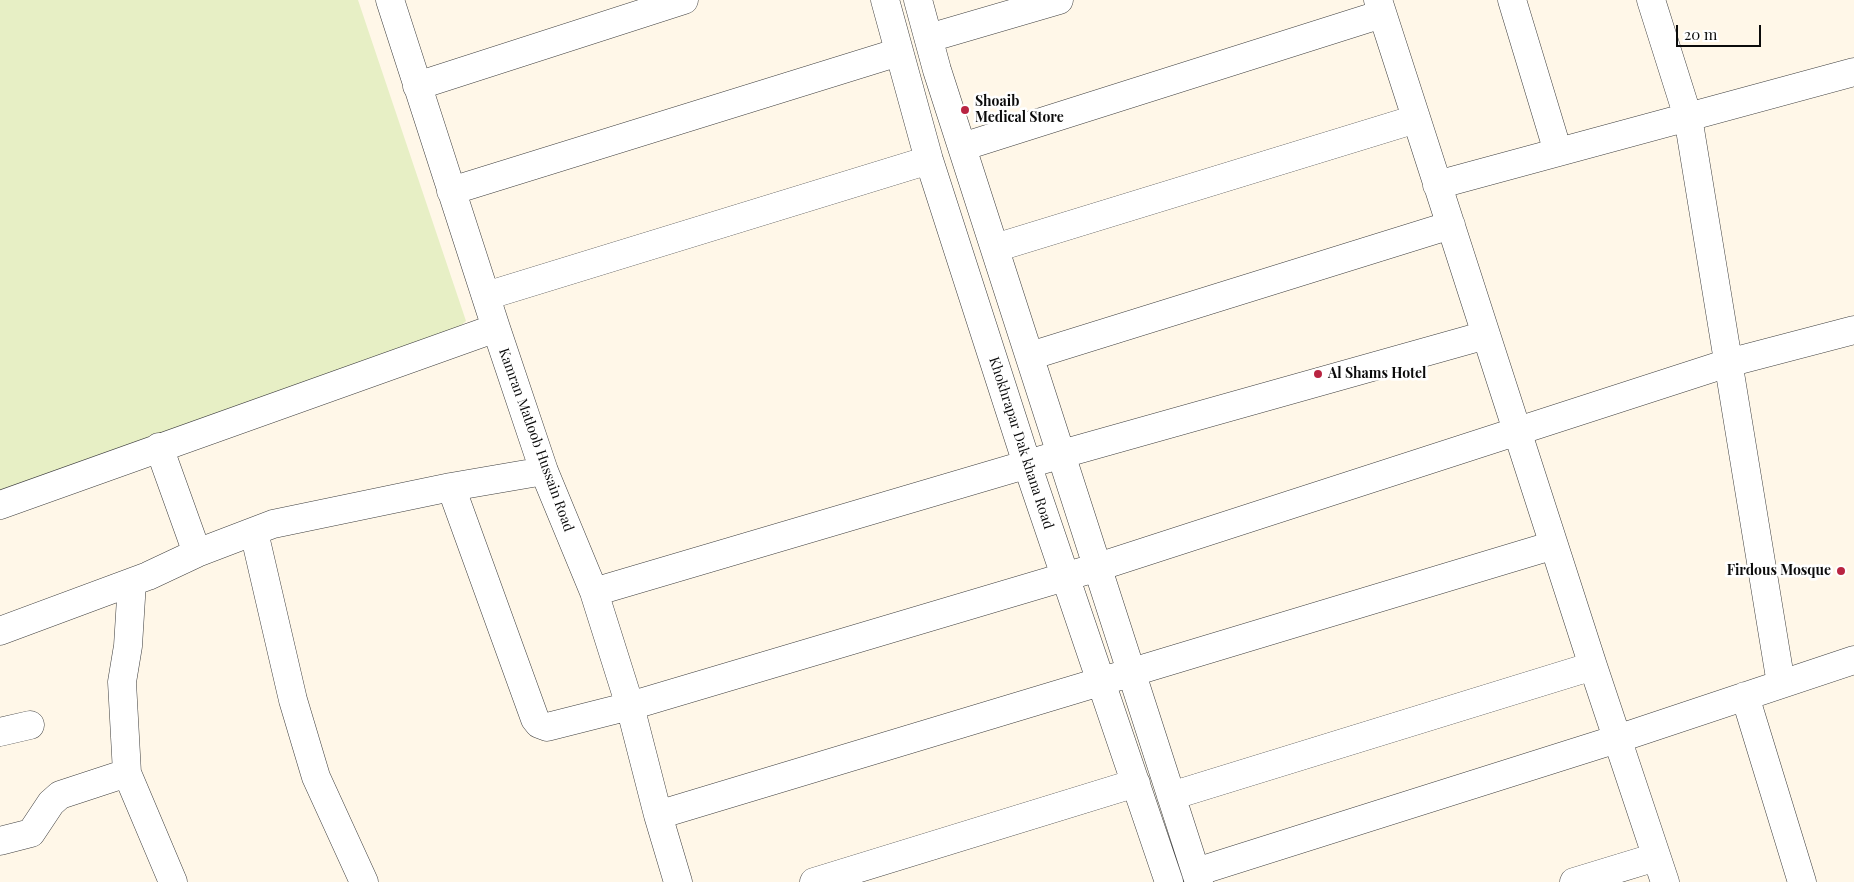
<!DOCTYPE html>
<style>
body{margin:0}
#map{position:relative;width:1854px;height:882px;overflow:hidden;background:#fff7e8;font-family:"Playfair Display",serif}
canvas{display:block}
.scale{position:absolute;left:1676px;top:25px;width:85px;height:22px;box-sizing:border-box;border:2px solid #0b0b0b;border-top:0;padding-left:6px;font-size:15px;line-height:18px;white-space:nowrap;color:#0b0b0b;-webkit-text-stroke:4px #fff;paint-order:stroke}
</style>
<div id="map">
<canvas width="1854" height="882"></canvas>
<div class="scale">20 m</div>
</div>
<script>
const g = document.querySelector('canvas').getContext('2d');
g.lineJoin = 'round';
function fill(path, color) {
  g.fillStyle = color;
  g.fill(path, 'evenodd');
}
function stroke(path, color, width, dash) {
  g.strokeStyle = color;
  g.lineWidth = width;
  g.lineCap = dash ? 'butt' : 'round';
  g.setLineDash(dash || []);
  g.stroke(path);
}
function drawText(font, color, halo, rows, align = 'center') {
  g.font = font + ' "Playfair Display",serif';
  g.lineWidth = 5;
  g.setLineDash([]);
  g.textBaseline = 'middle';
  g.strokeStyle = halo;
  g.fillStyle = color;
  for (const [text, x, y, turn = 0] of rows) {
    g.save();
    g.translate(x, y);
    g.rotate((+turn || 0) * Math.PI / 180);
    g.textAlign = isNaN(turn) ? turn : align;
    if (halo) g.strokeText(text, 0, 0);
    g.fillText(text, 0, 0);
    g.restore();
  }
}
const pitch = new Path2D(`
 M 0,0 L 358,0 L 466,321 L 449,336 L 0,491 Z`);
const minor = new Path2D(`
 M 390,0 L 496,328 L 544,471 L 594,592 L 630,706 L 658,815 L 678,882
 M 885,0 L 929,160 L 1027,464 L 1169,882
 M 918,0 L 937,70 L 1199,882
 M 1378,0 L 1593,666 L 1665,882
 M 1512,0 L 1558,152
 M 1651,0 L 1688,117 L 1781,684
 M 929,38 L 1059,0
 M 417,86 L 684,0
 M 962,147 L 1382,14
 M 1437,185 L 1854,72
 M 451,191 L 899,52
 M 995,248 L 1416,119
 M 486,296 L 929,160
 M 1030,356 L 1451,225
 M 159,447 L 197,553
 M 451,487 L 535,719 L 539,724 L 547,727 L 630,706 L 1098,567 L 1728,363 L 1854,330
 M 0,505 L 496,328
 M 254,532 L 293,700 L 316,777 L 364,882
 M 132,582 L 128,646 L 122,682 L 127,773 L 173,882
 M 594,592 L 1062,454 L 1486,335
 M 0,631 L 148,576 L 197,553 L 273,524 L 451,487 L 544,471
 M 1745,696 L 1802,882
 M 0,732 L 30,725
 M 1171,796 L 1593,666
 M 658,815 L 1554,545
 M 0,841 L 31,833 L 51,803 L 60,795 L 127,773
 M 1196,872 L 1617,739 L 1854,660
 M 814,882 L 1136,783
 M 1574,882 L 1656,857`);
const markers = [
 [965,110,5,"#b92441"],
 [1318,374,5,"#b92441"],
 [1841,571,5,"#b92441"]
];
const poiNames = [
 ["Shoaib",975,102],
 ["Medical Store",975,118],
 ["Al Shams Hotel",1328,374],
 ["Firdous Mosque",1831,571,"right"]
];
const streetNames = [
 ["Kamran Matloob Hussain Road",536,440,70],
 ["Khokhrapar Dak khana Road",1021,443,72]
];
fill(pitch, '#e7efc5');
stroke(minor, '#3e3e3e', 29);
stroke(minor, '#fff', 28);
for (const [x, y, r, color] of markers) {
  const dot = new Path2D();
  dot.arc(x, y, r, 0, 2 * Math.PI);
  g.fillStyle = color;
  g.fill(dot);
  stroke(dot, '#fff', 2);
}
drawText('bold 14px', '#0b0b0b', '#fff', poiNames, 'left');
drawText('14px', '#0b0b0b', '#fff', streetNames);
</script>
